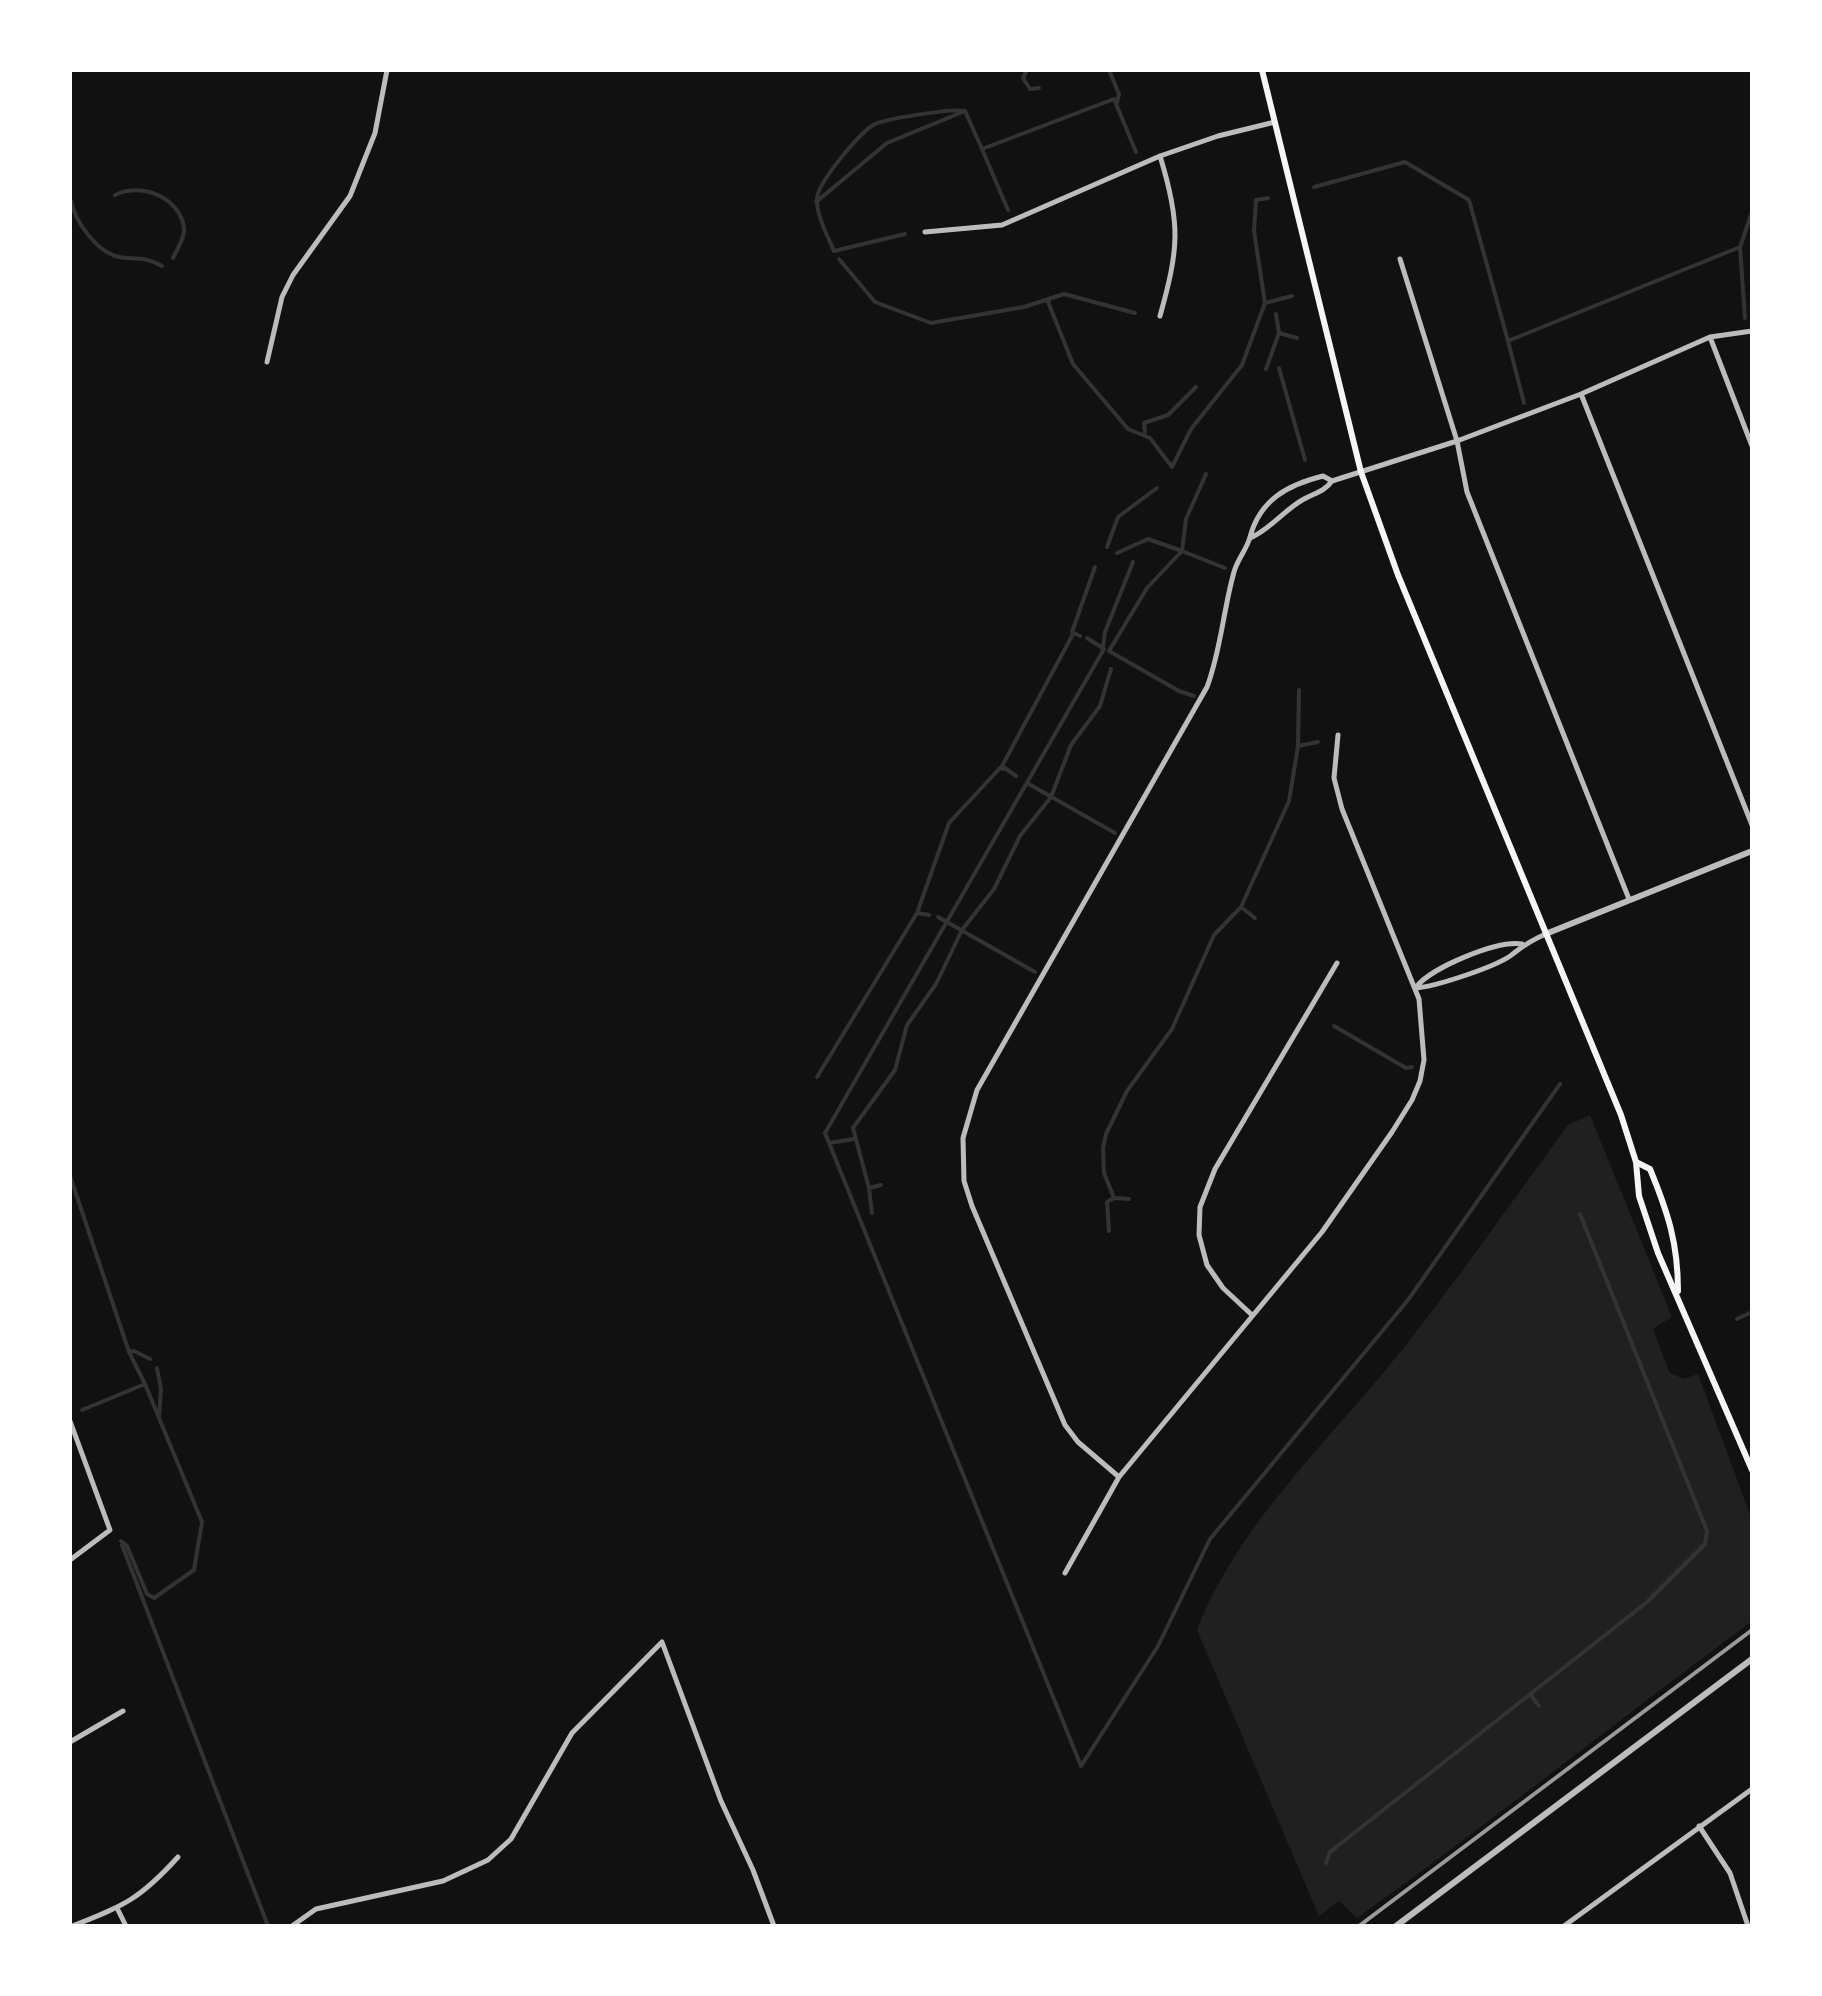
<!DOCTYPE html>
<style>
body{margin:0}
#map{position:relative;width:1822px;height:1996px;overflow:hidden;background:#111;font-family:"Roboto Serif",serif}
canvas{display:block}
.frame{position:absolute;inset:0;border:72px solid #fff;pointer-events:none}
</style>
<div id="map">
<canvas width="1822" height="1996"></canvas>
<div class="frame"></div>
</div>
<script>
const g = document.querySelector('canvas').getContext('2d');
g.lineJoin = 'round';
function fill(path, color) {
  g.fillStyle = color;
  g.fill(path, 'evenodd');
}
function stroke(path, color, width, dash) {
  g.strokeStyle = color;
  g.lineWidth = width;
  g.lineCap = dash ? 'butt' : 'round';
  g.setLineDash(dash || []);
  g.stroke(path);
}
const green = new Path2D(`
 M 1590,1115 L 1672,1317 L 1653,1329 L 1669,1372 L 1683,1379 L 1698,1374 L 1752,1520 L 1752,1621 C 1620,1719 1491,1822 1357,1918 L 1339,1901 L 1319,1916 L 1197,1630 C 1241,1518 1337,1434 1409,1341 C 1464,1271 1515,1197 1568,1125 Z`);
const stream = new Path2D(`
 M 1027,70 L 1023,78 L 1030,89 L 1039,88
 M 1109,70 L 1119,94 L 1117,103
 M 982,149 L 1008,210
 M 1314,187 L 1405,162 L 1469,200 L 1508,341
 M 115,195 C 141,182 180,197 184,228 C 185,238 177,249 173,258
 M 71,201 C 75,221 95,249 115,256 C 131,261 141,254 162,266
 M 816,202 L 887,143 L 965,111 L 982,149 L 1114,99 L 1136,152
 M 905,234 L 834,251 C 828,237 816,214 817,199 C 817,183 859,134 873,125 C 883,119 953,108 965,111
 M 839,259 L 875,302 L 931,323 L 1024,307 L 1064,294 L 1135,313
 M 1050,298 L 1048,302 L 1073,364 L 1128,429 L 1150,438 L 1172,467 L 1191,429 L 1242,365 L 1265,303 L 1254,231 L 1256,200 L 1268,198
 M 1265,303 L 1292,296
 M 1276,314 L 1279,333
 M 1745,318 L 1740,247 L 1752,212
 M 1279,368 L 1305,460
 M 1266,369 L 1279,333 L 1297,338
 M 1524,403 L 1508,341 L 1740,247
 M 1145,433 L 1144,423 L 1168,415 L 1196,387
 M 1206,474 L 1186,519 L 1182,551 L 1225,568
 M 1107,547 L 1118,517 L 1157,488
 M 1117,553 L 1148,539 L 1182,551 L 1147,588 L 1109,651 L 1179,691 L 1194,696
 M 1080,636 L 1072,632 L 1095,567
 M 1087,638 L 1104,649 L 825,1133 L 1081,1766 L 1158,1646 L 1210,1539 L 1408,1300 L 1560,1084
 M 1103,646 L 1105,632 L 1133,562
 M 1299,690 L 1298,746 L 1318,742
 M 1016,776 L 1002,766 L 1073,634
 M 1027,783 L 1115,833
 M 1241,907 L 1255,918
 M 917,913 L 929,915
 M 938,917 L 1035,972
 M 1334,1026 L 1406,1068 L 1412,1067
 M 817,1077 L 917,913 L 949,823 L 1000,768 L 1003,769
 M 829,1143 L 854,1139
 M 70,1176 L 129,1352 L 145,1384
 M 869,1188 L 881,1185
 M 1114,1198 L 1129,1199
 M 872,1213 L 869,1188 L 853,1128 L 895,1070 L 907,1025 L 936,984 L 962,930 L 994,889 L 1020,836 L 1051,797 L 1071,745 L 1100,706 L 1111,669
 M 1109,1231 L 1107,1202 L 1114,1198 L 1104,1173 L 1103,1148 L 1106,1134 L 1127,1091 L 1172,1029 L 1214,935 L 1241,907 L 1289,801 L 1298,746
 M 1737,1319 L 1752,1312
 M 129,1352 L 134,1351 L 150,1359
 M 157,1368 L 161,1389 L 159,1417
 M 82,1410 L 145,1384 L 202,1522 L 194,1570 L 154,1598 L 147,1594 L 127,1546 L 121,1541
 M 122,1545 L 268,1926
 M 1530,1694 L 1539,1706
 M 1326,1863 L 1330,1852 L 1647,1602 L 1705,1544 L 1707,1531 L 1580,1214`);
const minor = new Path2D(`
 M 1160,156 C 1181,224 1179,248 1160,316
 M 925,232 L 1002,225 L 1160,156 L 1218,136 L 1275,122
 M 1400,259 L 1457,441 L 1467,492 L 1629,899
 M 1710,337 L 1752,446
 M 267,362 L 282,297 L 293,275 L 350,196 L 375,133 L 387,70
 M 1581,394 L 1752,825
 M 1250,538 C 1270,530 1285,509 1304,499 C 1315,493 1325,491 1332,481 L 1457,441 L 1581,394 L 1710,337 L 1752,331
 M 1417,986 C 1433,967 1497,940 1522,944
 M 1415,988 C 1434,987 1500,966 1514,953 C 1525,944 1534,939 1548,933
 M 1252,1315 L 1223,1288 L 1207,1265 L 1199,1235 L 1200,1207 L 1215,1169 L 1337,963
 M 70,1421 L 110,1530 L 70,1560
 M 1119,1477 L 1078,1442 L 1065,1425 L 972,1206 L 964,1181 L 963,1138 L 977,1090 L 1207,687 C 1221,650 1223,611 1234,572 C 1237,560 1247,549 1250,537 C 1260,500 1287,485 1323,476 L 1332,481
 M 1065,1573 L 1119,1477 L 1322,1232 L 1392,1132 L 1412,1100 L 1420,1081 L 1424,1060 L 1419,999 L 1342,809 L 1334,778 L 1338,735
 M 70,1742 L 123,1711
 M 1699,1826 L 1730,1873 L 1748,1926
 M 117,1908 L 126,1926
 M 72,1926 C 124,1906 140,1899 178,1857
 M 292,1926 L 316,1909 L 443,1881 L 488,1860 L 511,1839 L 572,1733 L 662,1642 L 721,1801 L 753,1870 L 774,1926
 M 1564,1926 L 1752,1789`);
const tertiary = new Path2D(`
 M 1548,933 L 1752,851
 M 1396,1926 L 1752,1659`);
const secondary = new Path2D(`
 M 1262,70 L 1361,472 L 1398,575 L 1621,1115 L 1636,1162 L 1639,1196 L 1658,1253 L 1752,1470
 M 1636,1162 L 1650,1169 C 1668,1213 1678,1243 1678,1291`);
const rail = new Path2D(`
 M 1359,1926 L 1752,1630`);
fill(green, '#202020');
stroke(stream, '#333', 4);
stroke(minor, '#bcbcbc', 5);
stroke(tertiary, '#bcbcbc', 6);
stroke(secondary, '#f5f5f5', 6);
stroke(rail, '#9a9a9a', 4);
</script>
